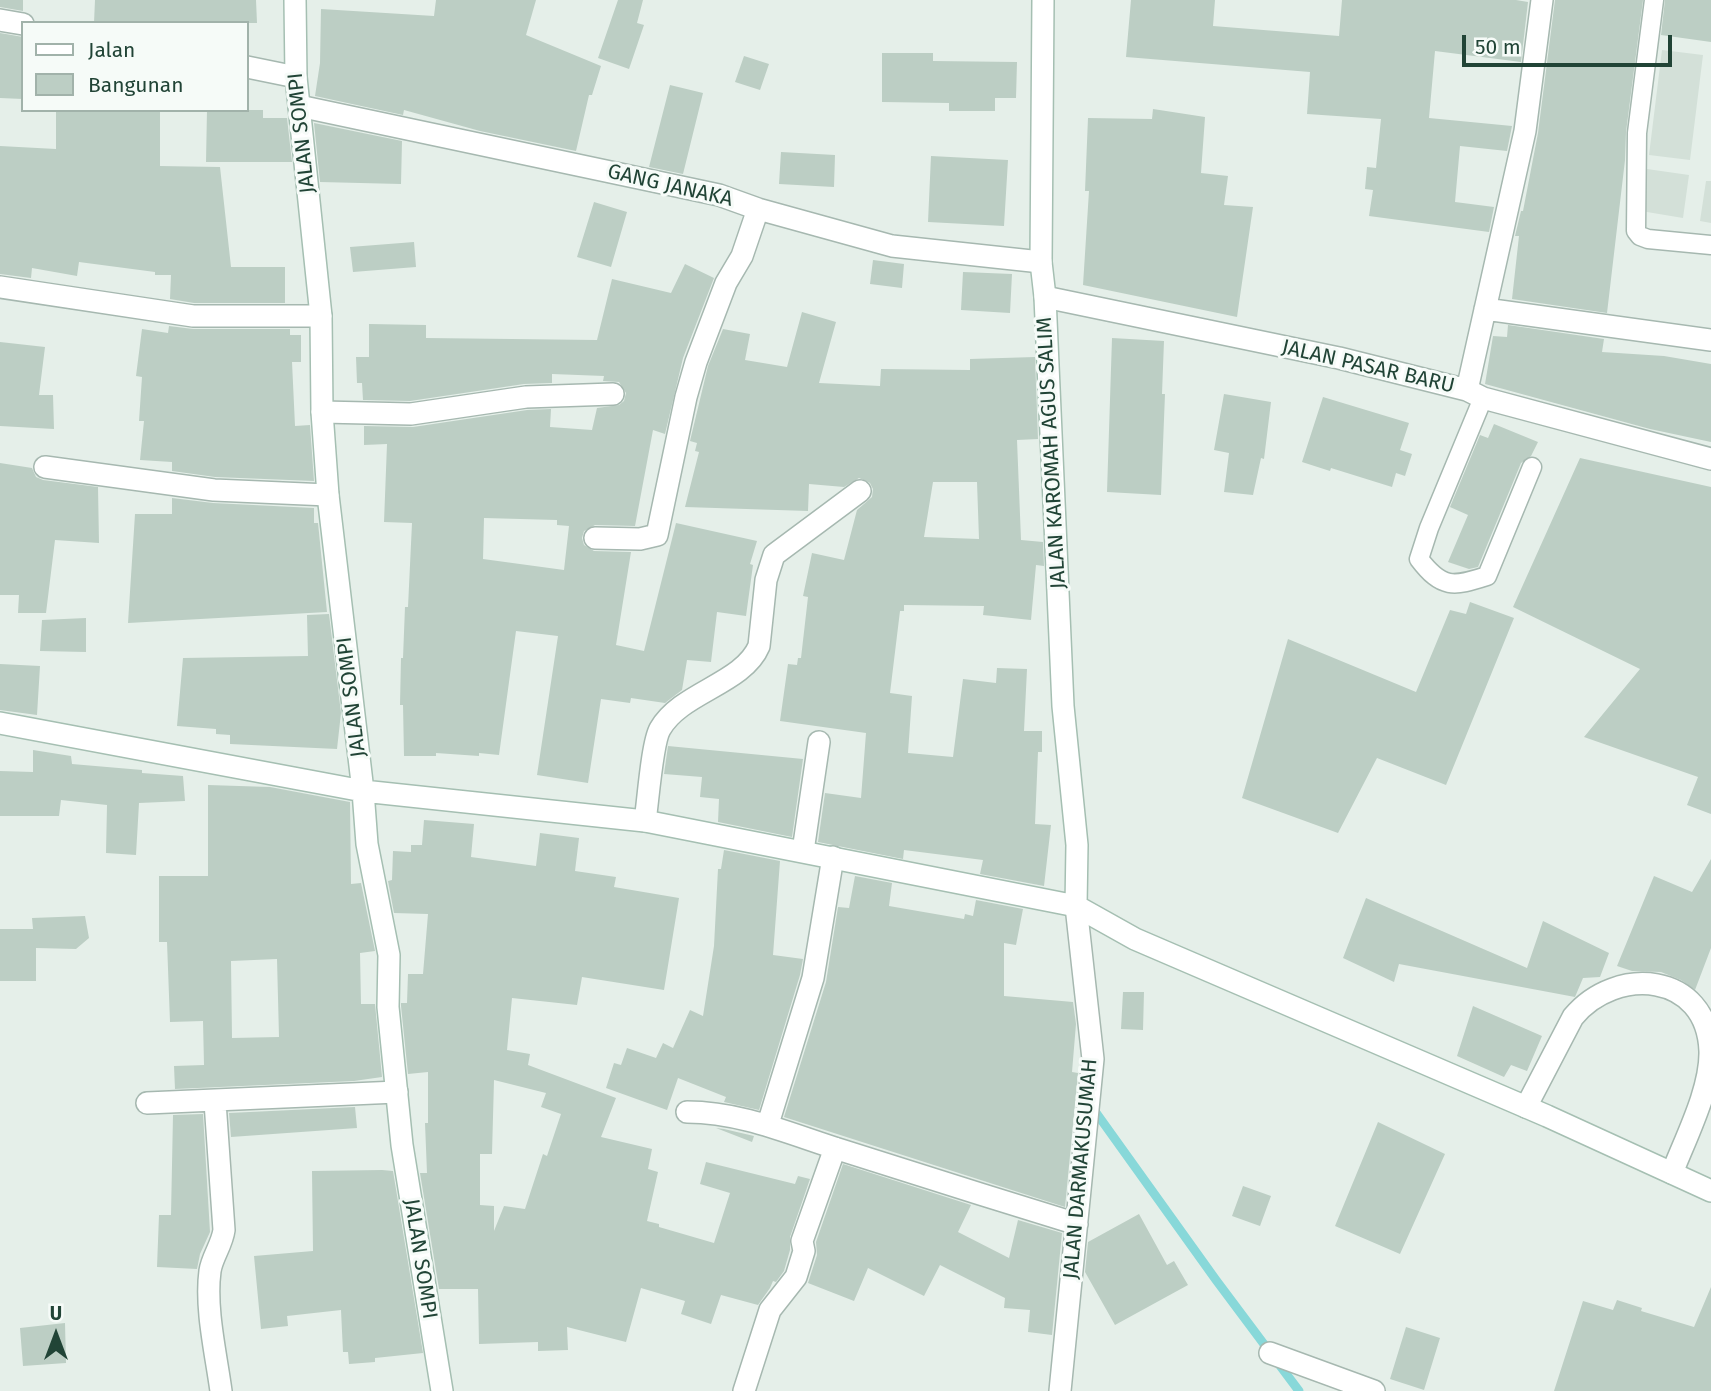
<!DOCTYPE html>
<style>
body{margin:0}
#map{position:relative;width:1711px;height:1391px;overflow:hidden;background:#e5efe9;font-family:"Fira Sans",sans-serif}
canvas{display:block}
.legend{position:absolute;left:21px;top:21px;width:228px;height:91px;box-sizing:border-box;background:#f6fbf8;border:2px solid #a1b2aa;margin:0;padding:9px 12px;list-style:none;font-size:21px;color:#214436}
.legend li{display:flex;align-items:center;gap:14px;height:35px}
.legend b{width:35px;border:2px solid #a1b2aa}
.north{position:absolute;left:21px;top:1300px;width:70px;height:70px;-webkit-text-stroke:5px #f6fbf8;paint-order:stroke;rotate:0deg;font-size:19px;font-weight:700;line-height:28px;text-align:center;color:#214436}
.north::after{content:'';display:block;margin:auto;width:24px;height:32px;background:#214436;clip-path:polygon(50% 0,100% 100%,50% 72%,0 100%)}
.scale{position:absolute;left:1462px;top:35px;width:210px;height:32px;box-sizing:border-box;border:4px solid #214436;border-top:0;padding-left:9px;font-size:21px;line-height:24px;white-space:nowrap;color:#214436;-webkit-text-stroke:5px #f6fbf8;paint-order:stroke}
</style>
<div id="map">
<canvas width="1711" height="1391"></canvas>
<ul class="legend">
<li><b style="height:9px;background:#fff"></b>Jalan</li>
<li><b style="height:19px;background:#bccec4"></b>Bangunan</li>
</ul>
<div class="north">U</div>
<div class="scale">50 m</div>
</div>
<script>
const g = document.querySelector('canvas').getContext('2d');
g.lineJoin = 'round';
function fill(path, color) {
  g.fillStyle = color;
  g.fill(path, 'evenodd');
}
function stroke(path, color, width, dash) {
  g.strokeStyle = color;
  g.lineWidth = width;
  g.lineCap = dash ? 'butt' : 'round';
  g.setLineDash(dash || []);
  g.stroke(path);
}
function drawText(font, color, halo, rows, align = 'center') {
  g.font = font + ' "Fira Sans",sans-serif';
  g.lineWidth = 6;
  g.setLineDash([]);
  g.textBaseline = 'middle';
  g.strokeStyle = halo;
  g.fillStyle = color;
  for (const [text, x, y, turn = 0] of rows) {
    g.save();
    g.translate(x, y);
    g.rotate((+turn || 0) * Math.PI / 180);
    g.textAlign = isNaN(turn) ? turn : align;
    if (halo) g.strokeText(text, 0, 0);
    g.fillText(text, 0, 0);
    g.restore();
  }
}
const built = new Path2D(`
 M 1662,50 L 1703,55 L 1690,160 L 1649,155 Z
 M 1647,169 L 1689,175 L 1683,218 L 1641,211 Z
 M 1706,181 L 1711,181 L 1711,223 L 1700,221 Z`);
const stream = new Path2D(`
 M 1092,1107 L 1216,1280 L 1299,1391`);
const building = new Path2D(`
 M 0,0 L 23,0 L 23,11 L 0,7 Z
 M 95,0 L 256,0 L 257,23 L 94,23 Z
 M 436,0 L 536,0 L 526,35 L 601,66 L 592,95 L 589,95 L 576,151 L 480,131 L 404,110 L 403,115 L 315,96 L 320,63 L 321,9 L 434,16 Z
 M 618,0 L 643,0 L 637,23 L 644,25 L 629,69 L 598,58 Z
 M 1131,0 L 1215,0 L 1213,26 L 1339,36 L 1342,0 L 1516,0 L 1528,2 L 1521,62 L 1435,51 L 1429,118 L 1512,126 L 1507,151 L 1460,146 L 1455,202 L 1494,207 L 1489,232 L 1369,216 L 1373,190 L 1365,189 L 1367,167 L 1376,168 L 1381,119 L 1307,114 L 1310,72 L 1126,57 Z
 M 1555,0 L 1643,0 L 1626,132 L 1625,160 L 1607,313 L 1512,299 L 1519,236 L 1515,236 L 1521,211 L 1523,211 L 1538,133 Z
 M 1665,0 L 1711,0 L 1711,42 L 1661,35 Z
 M 0,33 L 23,37 L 23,99 L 0,98 Z
 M 882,53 L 933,53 L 933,61 L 1017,62 L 1016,98 L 995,98 L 995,111 L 949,111 L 949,103 L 882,102 Z
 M 744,56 L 769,64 L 760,90 L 735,82 Z
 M 670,85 L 703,93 L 683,174 L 649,167 Z
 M 1153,109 L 1205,117 L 1201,173 L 1228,176 L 1224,205 L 1253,207 L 1237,317 L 1083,285 L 1089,191 L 1085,191 L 1088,118 L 1152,119 Z
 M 56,110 L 160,110 L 160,166 L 220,167 L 231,267 L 285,267 L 285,303 L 194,303 L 170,299 L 171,275 L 155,275 L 155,272 L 79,262 L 77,276 L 32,268 L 31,278 L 0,274 L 0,146 L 56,149 Z
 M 207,110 L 263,110 L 263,118 L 287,118 L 292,162 L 206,162 Z
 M 314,123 L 402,141 L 401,184 L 320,182 Z
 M 781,152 L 835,155 L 834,187 L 779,184 Z
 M 931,156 L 1008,160 L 1004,226 L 928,222 Z
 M 594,202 L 627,212 L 611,267 L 577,257 Z
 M 414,242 L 416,267 L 353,272 L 350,247 Z
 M 873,260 L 904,264 L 902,288 L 870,284 Z
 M 685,264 L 714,278 L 683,358 L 665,434 L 653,430 L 635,526 L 595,525 L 584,531 L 582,538 L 584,545 L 594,551 L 631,552 L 616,645 L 644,651 L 676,523 L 757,541 L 750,564 L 753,565 L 746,616 L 717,612 L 711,662 L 687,660 L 682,690 L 665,703 L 631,698 L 630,703 L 601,699 L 588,783 L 537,775 L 558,636 L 516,631 L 499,755 L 479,753 L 479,756 L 436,753 L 436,756 L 404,756 L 403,705 L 400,705 L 401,658 L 403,658 L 405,607 L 408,607 L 412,523 L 384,522 L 387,444 L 364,445 L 364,426 L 413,427 L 527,410 L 551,409 L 550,427 L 592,430 L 597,408 L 619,405 L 624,401 L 626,393 L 619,382 L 603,381 L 604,376 L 552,374 L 552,383 L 524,384 L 410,401 L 363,400 L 362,383 L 357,383 L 356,357 L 369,357 L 369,324 L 426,325 L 426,338 L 597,340 L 612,279 L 671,293 ZM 484,518 L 557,520 L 557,525 L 569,526 L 564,570 L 483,559 Z
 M 963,272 L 1012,274 L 1010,313 L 961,310 Z
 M 802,312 L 836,322 L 819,383 L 880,386 L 881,369 L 970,370 L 970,359 L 1035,357 L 1038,439 L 1017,440 L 1021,540 L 1043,542 L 1044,566 L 1036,565 L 1031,620 L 983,615 L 984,606 L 904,605 L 904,611 L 900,611 L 890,693 L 912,696 L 908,753 L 953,757 L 963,679 L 996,683 L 997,668 L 1027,669 L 1024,731 L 1042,731 L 1042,752 L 1038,752 L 1035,824 L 1051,825 L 1044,886 L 980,874 L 983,860 L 904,850 L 903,859 L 818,842 L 825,793 L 861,798 L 866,733 L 780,721 L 788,664 L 797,665 L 798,658 L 801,658 L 808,597 L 803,596 L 812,553 L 844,560 L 857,510 L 872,497 L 873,489 L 870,483 L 859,478 L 844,487 L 809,484 L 808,511 L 685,507 L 699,452 L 695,451 L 697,443 L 690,441 L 708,366 L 723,329 L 750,334 L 745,360 L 787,367 ZM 933,482 L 977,482 L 979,539 L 924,537 Z
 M 1508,325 L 1604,339 L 1602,352 L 1664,356 L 1711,364 L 1711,442 L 1650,429 L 1485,384 L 1493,336 L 1507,337 Z
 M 169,326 L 193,329 L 290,329 L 290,335 L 301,335 L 301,362 L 292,362 L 295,426 L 310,425 L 314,481 L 215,477 L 172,471 L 172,462 L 140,460 L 144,421 L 139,421 L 142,377 L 136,376 L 142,329 L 168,333 Z
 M 1112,338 L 1164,341 L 1162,394 L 1165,394 L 1161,495 L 1107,492 Z
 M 0,342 L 45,347 L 39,395 L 53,395 L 54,429 L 0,426 Z
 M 1224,394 L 1271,402 L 1264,459 L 1261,458 L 1253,495 L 1224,492 L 1229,453 L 1214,450 Z
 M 1323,397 L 1409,423 L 1400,450 L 1412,454 L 1405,476 L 1396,473 L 1392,487 L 1331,468 L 1330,471 L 1302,462 Z
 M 1494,424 L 1538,442 L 1531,456 L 1521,463 L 1478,567 L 1469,569 L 1448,562 L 1468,515 L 1450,507 L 1480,435 L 1488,438 Z
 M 1580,458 L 1711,487 L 1711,814 L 1687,805 L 1698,777 L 1584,737 L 1640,669 L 1513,607 Z
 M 0,463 L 32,468 L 36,477 L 43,480 L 98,487 L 99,543 L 55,540 L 46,613 L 18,613 L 19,595 L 0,595 Z
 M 172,498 L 213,503 L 314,508 L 314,523 L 318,523 L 327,612 L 128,623 L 135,514 L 172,514 Z
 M 1470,602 L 1514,618 L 1446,785 L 1377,758 L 1338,833 L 1242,798 L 1288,639 L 1416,692 L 1450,610 L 1466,614 Z
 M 329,614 L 341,713 L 337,749 L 230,744 L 230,735 L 216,734 L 216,729 L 177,726 L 183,658 L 308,656 L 307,615 Z
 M 86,618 L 86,652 L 40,651 L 42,620 Z
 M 0,664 L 40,666 L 37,715 L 0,710 Z
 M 668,746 L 803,759 L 792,837 L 718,822 L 719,799 L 700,797 L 702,777 L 664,774 Z
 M 33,750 L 71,756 L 72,764 L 142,770 L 142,773 L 183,776 L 185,801 L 139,803 L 136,855 L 106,853 L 107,805 L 61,800 L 59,816 L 0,816 L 0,771 L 33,772 Z
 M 208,785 L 270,787 L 350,802 L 351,884 L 361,883 L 375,951 L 360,953 L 361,1004 L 375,1004 L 382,1077 L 354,1081 L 175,1089 L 174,1066 L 204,1065 L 203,1021 L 170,1022 L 167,942 L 159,942 L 159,876 L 208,876 ZM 277,959 L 279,1037 L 232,1038 L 231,961 Z
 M 424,820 L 474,824 L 471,857 L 536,866 L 540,833 L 579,838 L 575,871 L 616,877 L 614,887 L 679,898 L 664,990 L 582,977 L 577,1005 L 512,998 L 507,1050 L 530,1054 L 528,1065 L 616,1098 L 601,1137 L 652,1149 L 648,1169 L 658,1172 L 647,1221 L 659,1224 L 659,1227 L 714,1243 L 730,1193 L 700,1184 L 706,1162 L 795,1184 L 798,1176 L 810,1179 L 790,1237 L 790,1250 L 784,1271 L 776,1282 L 773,1281 L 770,1288 L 758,1305 L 721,1295 L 711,1324 L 681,1314 L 685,1301 L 641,1288 L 626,1342 L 567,1327 L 568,1350 L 538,1351 L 538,1342 L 479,1344 L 478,1289 L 439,1289 L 420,1173 L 427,1173 L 425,1123 L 428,1123 L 428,1072 L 408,1074 L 401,1006 L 401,1003 L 407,1003 L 408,974 L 423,974 L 428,914 L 394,913 L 388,881 L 392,880 L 393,851 L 411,852 L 411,845 L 422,845 ZM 494,1080 L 546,1093 L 541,1107 L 561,1114 L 547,1156 L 543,1154 L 525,1209 L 504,1206 L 494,1231 L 494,1206 L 480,1205 L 480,1154 L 492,1154 Z
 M 724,850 L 780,861 L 773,955 L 803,959 L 800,975 L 759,1110 L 724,1102 L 726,1097 L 678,1078 L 667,1110 L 606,1088 L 614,1063 L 621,1065 L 627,1048 L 656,1058 L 663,1043 L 673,1048 L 690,1010 L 703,1016 L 714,946 L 718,869 L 721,869 Z
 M 1711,859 L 1711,948 L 1695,990 L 1681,980 L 1661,972 L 1632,971 L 1617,966 L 1654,876 L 1692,892 Z
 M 855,876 L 892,883 L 889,906 L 964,919 L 965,914 L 973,916 L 976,900 L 1023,909 L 1016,945 L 1004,943 L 1004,996 L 1073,1002 L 1076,1024 L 1072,1072 L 1078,1073 L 1065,1207 L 784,1117 L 826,982 L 838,907 L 849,908 Z
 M 1366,898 L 1527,968 L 1543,921 L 1609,953 L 1600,977 L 1583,978 L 1575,997 L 1399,964 L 1394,982 L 1343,958 Z
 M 85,916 L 89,938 L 76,949 L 36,948 L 36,981 L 0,981 L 0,929 L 33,929 L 32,918 Z
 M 1123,992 L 1144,992 L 1143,1030 L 1121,1029 Z
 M 1473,1006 L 1542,1036 L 1527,1071 L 1511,1065 L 1504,1077 L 1457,1056 Z
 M 355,1107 L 357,1128 L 231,1137 L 229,1113 Z
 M 203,1114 L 210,1232 L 200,1254 L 197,1269 L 157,1267 L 159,1215 L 171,1215 L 173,1115 Z
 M 1378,1122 L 1445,1154 L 1400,1254 L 1335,1226 Z
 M 716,1128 L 724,1129 L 754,1136 L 752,1142 Z
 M 843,1164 L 971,1205 L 958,1232 L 1009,1258 L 1018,1220 L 1062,1233 L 1052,1335 L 1028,1332 L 1030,1310 L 1004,1308 L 1005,1298 L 940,1265 L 924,1296 L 868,1268 L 854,1301 L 808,1283 L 817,1255 L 816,1242 Z
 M 382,1170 L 393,1171 L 423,1353 L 375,1358 L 375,1362 L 349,1364 L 348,1352 L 343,1352 L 341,1310 L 287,1316 L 288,1326 L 261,1329 L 254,1256 L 313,1251 L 312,1171 Z
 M 1243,1186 L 1271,1196 L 1260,1226 L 1232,1216 Z
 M 1139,1214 L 1167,1265 L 1174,1261 L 1188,1285 L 1115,1325 L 1085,1272 L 1088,1242 Z
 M 1711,1287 L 1711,1391 L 1554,1391 L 1583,1301 L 1613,1310 L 1617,1300 L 1642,1308 L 1641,1311 L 1694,1327 Z
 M 65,1323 L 66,1363 L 23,1366 L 20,1328 Z
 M 1406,1327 L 1440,1338 L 1424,1390 L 1390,1379 Z`);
const lane = new Path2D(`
 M 1654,0 L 1637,133 L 1636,231 L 1640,236 L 1648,239 L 1711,245
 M 1483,398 L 1429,528 L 1419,559 C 1442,589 1453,587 1487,576 L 1532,467`);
const street = new Path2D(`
 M 0,20 L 23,24
 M 247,67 L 296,77
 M 299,106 L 719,195 L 758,209 L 892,246 L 1041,262
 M 0,287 L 193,316 L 321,316
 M 1045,297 L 1339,358 L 1467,390 L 1525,131 L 1542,0
 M 1485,309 L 1711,340
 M 1467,390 L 1483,398 L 1711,459
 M 322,412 L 411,414 L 526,397 L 613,394
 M 45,467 L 214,490 L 328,495
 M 595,538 L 640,539 L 657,535 L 686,397 L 696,362 L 726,283 L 742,256 L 758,209
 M 645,821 C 648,802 652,743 660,729 C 681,692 743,684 759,646 L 766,580 L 774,555 L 860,491
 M 803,851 L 819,742
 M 215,1102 L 224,1230 C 222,1245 212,1257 210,1271 C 205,1308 216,1354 221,1391
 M 147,1103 L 397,1092
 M 1526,1107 L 1573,1017 C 1616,965 1707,972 1710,1051 C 1711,1089 1686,1137 1672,1173
 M 687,1112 C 741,1112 790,1134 841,1150 C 920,1175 998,1200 1077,1224
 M 768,1124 L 813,978 L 833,857
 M 1270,1353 L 1374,1391
 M 744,1391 L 770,1310 L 796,1277 L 804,1251 L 802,1241 L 835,1148
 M 1060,1391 L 1093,1059 L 1076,906`);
const secondary = new Path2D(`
 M 295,0 L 296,77 L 321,316 L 322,412 L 328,495 L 363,791 L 367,844 L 389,955 L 388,1007 L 402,1145 L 442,1391
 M 1043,0 L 1041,262 L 1045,297 L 1063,706 L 1077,845 L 1076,906
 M 0,723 L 363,791 L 645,821 L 1076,906 L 1135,939 L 1547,1116 L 1711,1191`);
const streetNames = [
 ["JALAN SOMPI",302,133,-96],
 ["GANG JANAKA",670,186,13],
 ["JALAN PASAR BARU",1368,367,13],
 ["JALAN KAROMAH AGUS SALIM",1052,453,-93],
 ["JALAN SOMPI",352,697,-97],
 ["JALAN DARMAKUSUMAH",1081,1169,-85],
 ["JALAN SOMPI",420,1259,81]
];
fill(built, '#d3e0d8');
stroke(stream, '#88d8d9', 9);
fill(building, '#bccec4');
stroke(lane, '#a6b8b0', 21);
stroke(street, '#a6b8b0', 24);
stroke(secondary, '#a5bfb2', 24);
stroke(lane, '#fff', 18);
stroke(street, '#fff', 21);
stroke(secondary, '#fff', 21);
drawText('21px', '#214436', '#f6fbf8', streetNames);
</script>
